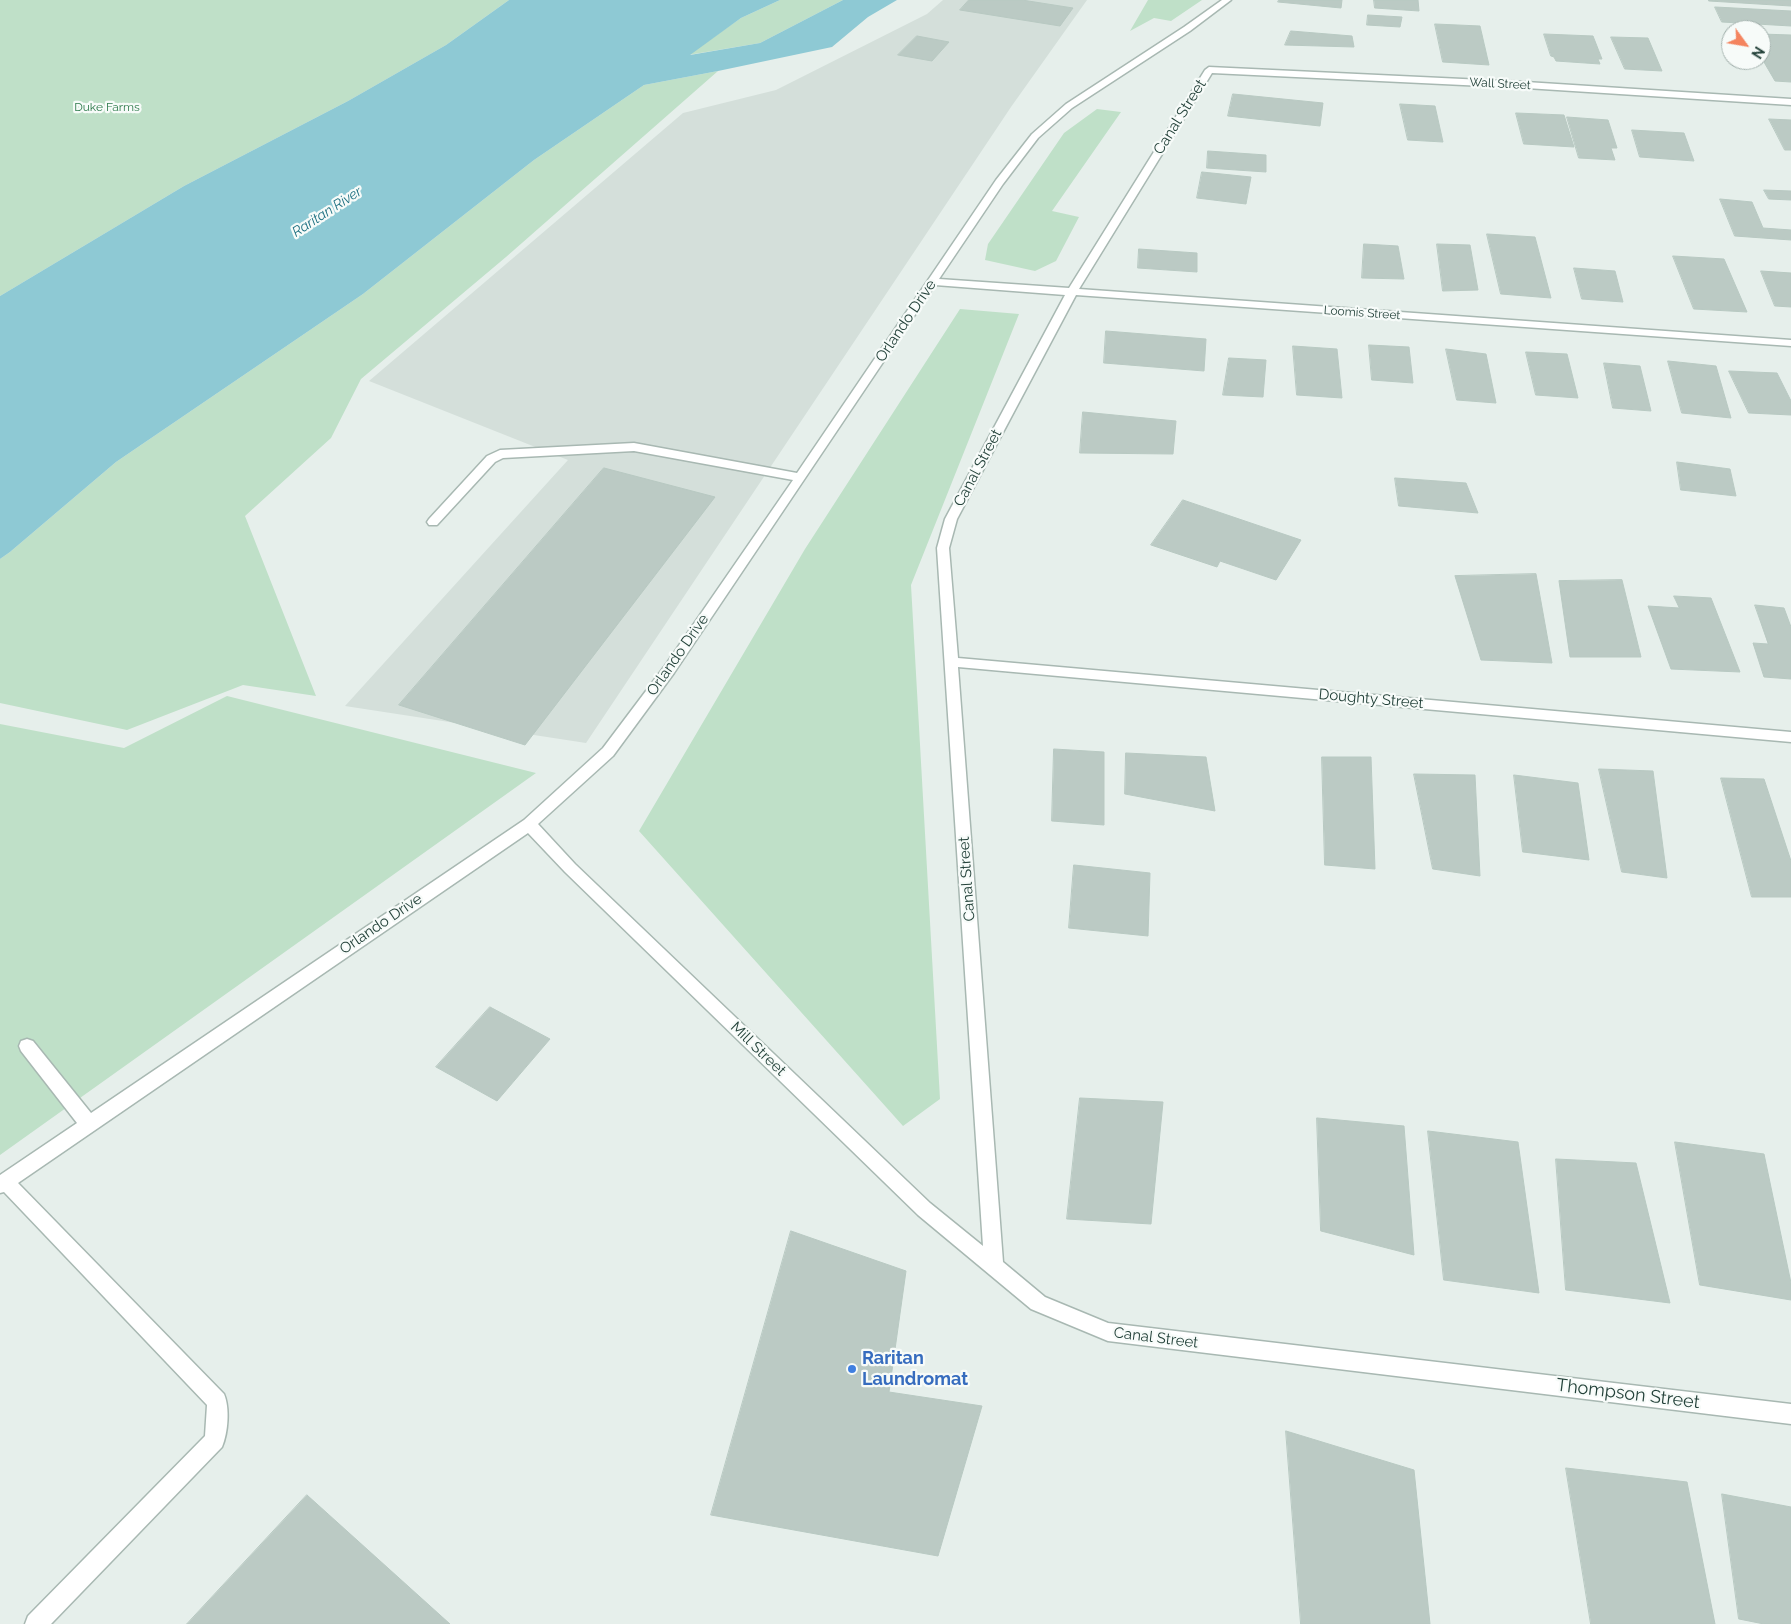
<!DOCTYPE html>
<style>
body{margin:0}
#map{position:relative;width:1791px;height:1624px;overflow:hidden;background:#e6efeb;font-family:Raleway,sans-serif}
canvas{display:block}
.north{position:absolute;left:1721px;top:20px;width:50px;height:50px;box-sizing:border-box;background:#f7fbf9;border:1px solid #a3b1ad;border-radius:50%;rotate:122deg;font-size:14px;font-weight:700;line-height:20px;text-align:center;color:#24423a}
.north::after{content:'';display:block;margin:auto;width:18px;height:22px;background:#f4845f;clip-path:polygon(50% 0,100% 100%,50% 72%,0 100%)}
</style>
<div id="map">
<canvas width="1791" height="1624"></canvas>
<div class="north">N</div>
</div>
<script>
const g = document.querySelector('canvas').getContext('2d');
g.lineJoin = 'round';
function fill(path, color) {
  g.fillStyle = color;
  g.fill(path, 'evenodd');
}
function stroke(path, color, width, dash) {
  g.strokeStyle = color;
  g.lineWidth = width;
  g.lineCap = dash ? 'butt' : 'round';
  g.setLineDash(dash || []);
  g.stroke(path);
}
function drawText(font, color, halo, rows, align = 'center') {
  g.font = font + ' Raleway,sans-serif';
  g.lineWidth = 4.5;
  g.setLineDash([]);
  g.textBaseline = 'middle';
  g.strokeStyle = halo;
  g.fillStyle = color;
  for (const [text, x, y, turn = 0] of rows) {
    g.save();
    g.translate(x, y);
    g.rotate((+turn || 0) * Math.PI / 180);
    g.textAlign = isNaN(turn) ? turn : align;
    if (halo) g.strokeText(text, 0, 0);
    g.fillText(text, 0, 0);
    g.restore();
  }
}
const built = new Path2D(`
 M 943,0 L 1087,0 L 1011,107 L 586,743 L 345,706 L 568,460 L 369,381 L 683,113 L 776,90 L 927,14 Z`);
const green = new Path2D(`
 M 0,0 L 509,0 L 446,45 L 348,101 L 184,186 L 0,296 Z
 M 780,0 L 843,0 L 760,43 L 688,55 L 741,18 Z
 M 1148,0 L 1202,0 L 1171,21 L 1154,18 L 1130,31 Z
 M 718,71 L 506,257 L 361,379 L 331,438 L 245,516 L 316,696 L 243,685 L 127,730 L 0,703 L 0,559 L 10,552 L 116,462 L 363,294 L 534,160 L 644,85 Z
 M 1097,109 L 1121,112 L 1052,211 L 1079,217 L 1056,261 L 1035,271 L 985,260 L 988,244 L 1064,133 Z
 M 960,309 L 1019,314 L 911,585 L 940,1099 L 903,1126 L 639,831 L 805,549 Z
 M 227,696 L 536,773 L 0,1155 L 0,724 L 124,748 Z`);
const water = new Path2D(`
 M 509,0 L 780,0 L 741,18 L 690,55 L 760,43 L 843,0 L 897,0 L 868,17 L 832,47 L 718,71 L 644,85 L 534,160 L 363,294 L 116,462 L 10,552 L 0,559 L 0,296 L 184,186 L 348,101 L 446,45 Z`);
const building = new Path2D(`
 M 969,0 L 1022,0 L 1073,8 L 1060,26 L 960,10 Z
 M 1279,0 L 1342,0 L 1341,8 L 1278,2 Z
 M 1374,0 L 1418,0 L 1419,11 L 1375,8 Z
 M 1709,0 L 1791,0 L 1791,6 L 1709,1 Z
 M 1715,7 L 1791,11 L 1791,26 L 1722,22 Z
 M 1368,15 L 1402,17 L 1400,27 L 1367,25 Z
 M 1435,24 L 1480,26 L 1489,65 L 1443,62 Z
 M 1291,31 L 1352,36 L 1354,47 L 1285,45 Z
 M 1544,34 L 1593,36 L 1602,59 L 1598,59 L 1600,64 L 1556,61 L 1554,57 L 1551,56 Z
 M 1761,34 L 1791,35 L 1791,82 L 1775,81 L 1761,57 Z
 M 917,36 L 949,42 L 932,61 L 898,55 Z
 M 1611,37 L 1648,38 L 1662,71 L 1625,69 Z
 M 1233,94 L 1323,103 L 1320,126 L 1228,116 Z
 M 1400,104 L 1435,106 L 1443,142 L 1408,140 Z
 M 1516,113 L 1564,115 L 1574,147 L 1524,144 Z
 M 1567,117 L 1608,120 L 1617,148 L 1611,148 L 1615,160 L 1579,158 Z
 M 1769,119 L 1791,120 L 1791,150 L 1785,150 Z
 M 1632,130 L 1684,133 L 1694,161 L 1640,157 Z
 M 1208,151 L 1266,155 L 1266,172 L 1207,168 Z
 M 1202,172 L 1251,177 L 1246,204 L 1197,198 Z
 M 1764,190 L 1791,191 L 1791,200 L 1769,199 Z
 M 1720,199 L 1752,202 L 1763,228 L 1791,230 L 1791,240 L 1735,236 Z
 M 1487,234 L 1535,237 L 1551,298 L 1501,294 Z
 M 1364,244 L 1398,246 L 1404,279 L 1362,278 Z
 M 1437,244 L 1470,245 L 1478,290 L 1443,291 Z
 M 1139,249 L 1197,253 L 1197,272 L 1138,268 Z
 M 1673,256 L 1724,259 L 1747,312 L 1694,309 Z
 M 1574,268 L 1615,271 L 1623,302 L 1582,299 Z
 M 1761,271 L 1791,273 L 1791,307 L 1775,306 Z
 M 1106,331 L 1206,339 L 1204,371 L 1104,363 Z
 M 1369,345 L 1409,347 L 1413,383 L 1372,380 Z
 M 1293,346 L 1337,349 L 1342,398 L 1297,395 Z
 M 1446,349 L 1486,354 L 1496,403 L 1457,400 Z
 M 1526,352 L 1567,354 L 1578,398 L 1536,395 Z
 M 1229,358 L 1266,360 L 1263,397 L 1223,395 Z
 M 1668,361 L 1716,366 L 1731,418 L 1682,413 Z
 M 1604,363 L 1640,366 L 1651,411 L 1613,408 Z
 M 1729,371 L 1777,373 L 1791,401 L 1791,415 L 1749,413 Z
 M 1083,412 L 1176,421 L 1173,454 L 1080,453 Z
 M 1677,462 L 1730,469 L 1736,496 L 1681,490 Z
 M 604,468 L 715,497 L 525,745 L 399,705 Z
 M 1395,478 L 1466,483 L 1478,513 L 1399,506 Z
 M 1183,500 L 1301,540 L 1276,580 L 1220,561 L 1217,567 L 1151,545 Z
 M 1536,574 L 1552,663 L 1481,660 L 1455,576 Z
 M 1622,580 L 1641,657 L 1570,657 L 1559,581 Z
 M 1674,596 L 1711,598 L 1740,672 L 1671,669 L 1648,606 L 1679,608 Z
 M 1755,605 L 1784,608 L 1791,627 L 1791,679 L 1764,677 L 1753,643 L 1768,644 Z
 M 1054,749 L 1104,752 L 1104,825 L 1052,821 Z
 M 1126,753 L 1206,757 L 1215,811 L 1125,794 Z
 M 1322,757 L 1371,757 L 1375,869 L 1325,865 Z
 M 1599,769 L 1653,771 L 1667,878 L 1622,872 Z
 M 1414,774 L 1475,775 L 1480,876 L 1433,869 Z
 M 1514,775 L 1578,783 L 1589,860 L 1523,852 Z
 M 1721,778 L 1764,779 L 1791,861 L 1791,897 L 1752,897 Z
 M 1074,865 L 1150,873 L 1148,936 L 1069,928 Z
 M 490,1007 L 550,1039 L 497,1101 L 436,1067 Z
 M 1080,1098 L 1163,1102 L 1151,1224 L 1067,1219 Z
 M 1317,1118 L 1404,1126 L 1414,1255 L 1321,1231 Z
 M 1428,1131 L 1518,1142 L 1539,1293 L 1444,1280 Z
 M 1675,1142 L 1764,1154 L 1791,1283 L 1791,1300 L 1700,1285 Z
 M 1556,1159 L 1636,1163 L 1670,1303 L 1566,1290 Z
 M 791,1231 L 906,1271 L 889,1392 L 982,1406 L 938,1556 L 711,1515 Z
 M 1286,1431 L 1414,1470 L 1430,1624 L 1301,1624 Z
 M 1566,1468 L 1687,1482 L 1715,1624 L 1591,1624 Z
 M 1722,1494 L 1791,1507 L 1791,1624 L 1764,1624 L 1739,1619 Z
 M 307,1495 L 450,1624 L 187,1624 Z`);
const minor = new Path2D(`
 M 1222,0 L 1231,0 L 1190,31 L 1072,108 L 1038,138 L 1003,184 L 939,279 L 1069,288 L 1205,70 L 1209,67 L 1526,82 L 1791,99 L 1791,105 L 1526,88 L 1212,73 L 1079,289 L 1791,340 L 1791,346 L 1076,295 L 957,519 L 949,548 L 958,658 L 1791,732 L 1791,742 L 958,667 L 1003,1262 L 1045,1297 L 1108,1323 L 1791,1404 L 1791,1424 L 1108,1341 L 1031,1309 L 918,1215 L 565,872 L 528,833 L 18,1183 L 224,1394 C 230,1408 228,1433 222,1447 L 51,1624 L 25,1624 L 28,1616 L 205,1436 L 207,1405 L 4,1192 L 0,1193 L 0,1175 L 77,1123 L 21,1051 L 19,1046 L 21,1041 L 27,1039 L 33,1041 L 91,1113 L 524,820 L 603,748 L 664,667 L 793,480 L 634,451 L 503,458 L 495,462 L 437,525 L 429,525 L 427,522 L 429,519 L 487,456 L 500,450 L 634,443 L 797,473 L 996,180 L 1032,134 L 1066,104 L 1184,27 ZM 935,285 L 1065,295 L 945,519 L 937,548 L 983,1246 L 930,1203 L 575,864 L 538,824 L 613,756 L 674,673 Z`);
const markers = [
 [852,1369,5,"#3f7fe0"]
];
const farStreetnames = [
 ["Wall Street",1500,84,3],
 ["Loomis Street",1362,313,4]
];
const farParknames = [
 ["Duke Farms",107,107]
];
const farWaternames = [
 ["Raritan River",327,212,-33]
];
const streetNames = [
 ["Canal Street",1180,117,-58],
 ["Orlando Drive",906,321,-56],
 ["Canal Street",978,468,-62],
 ["Orlando Drive",678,655,-55],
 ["Doughty Street",1371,699,5],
 ["Canal Street",967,879,-94],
 ["Orlando Drive",381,924,-34],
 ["Mill Street",758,1049,44],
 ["Canal Street",1156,1338,7]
];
const nearShopnames = [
 ["Raritan",862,1359],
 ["Laundromat",862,1380]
];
const nearStreetnames = [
 ["Thompson Street",1628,1394,7]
];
fill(built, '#d4dfda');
fill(green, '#bfe0c8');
fill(water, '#8ec9d4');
fill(building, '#bbcac4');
stroke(building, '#b8c9c2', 1);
stroke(minor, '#a8b8b2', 3);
fill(minor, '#fff');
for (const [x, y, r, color] of markers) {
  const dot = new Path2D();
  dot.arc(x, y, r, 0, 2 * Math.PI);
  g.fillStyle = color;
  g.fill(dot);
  stroke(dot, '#f7fbf9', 2);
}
drawText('12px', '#24423a', '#f7fbf9', farStreetnames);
drawText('12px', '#2d7a4b', '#f7fbf9', farParknames);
drawText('italic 14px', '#1c6f80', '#f7fbf9', farWaternames);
drawText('15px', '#24423a', '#f7fbf9', streetNames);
drawText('bold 18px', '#366cbe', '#f7fbf9', nearShopnames, 'left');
drawText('18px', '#24423a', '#f7fbf9', nearStreetnames);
</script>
